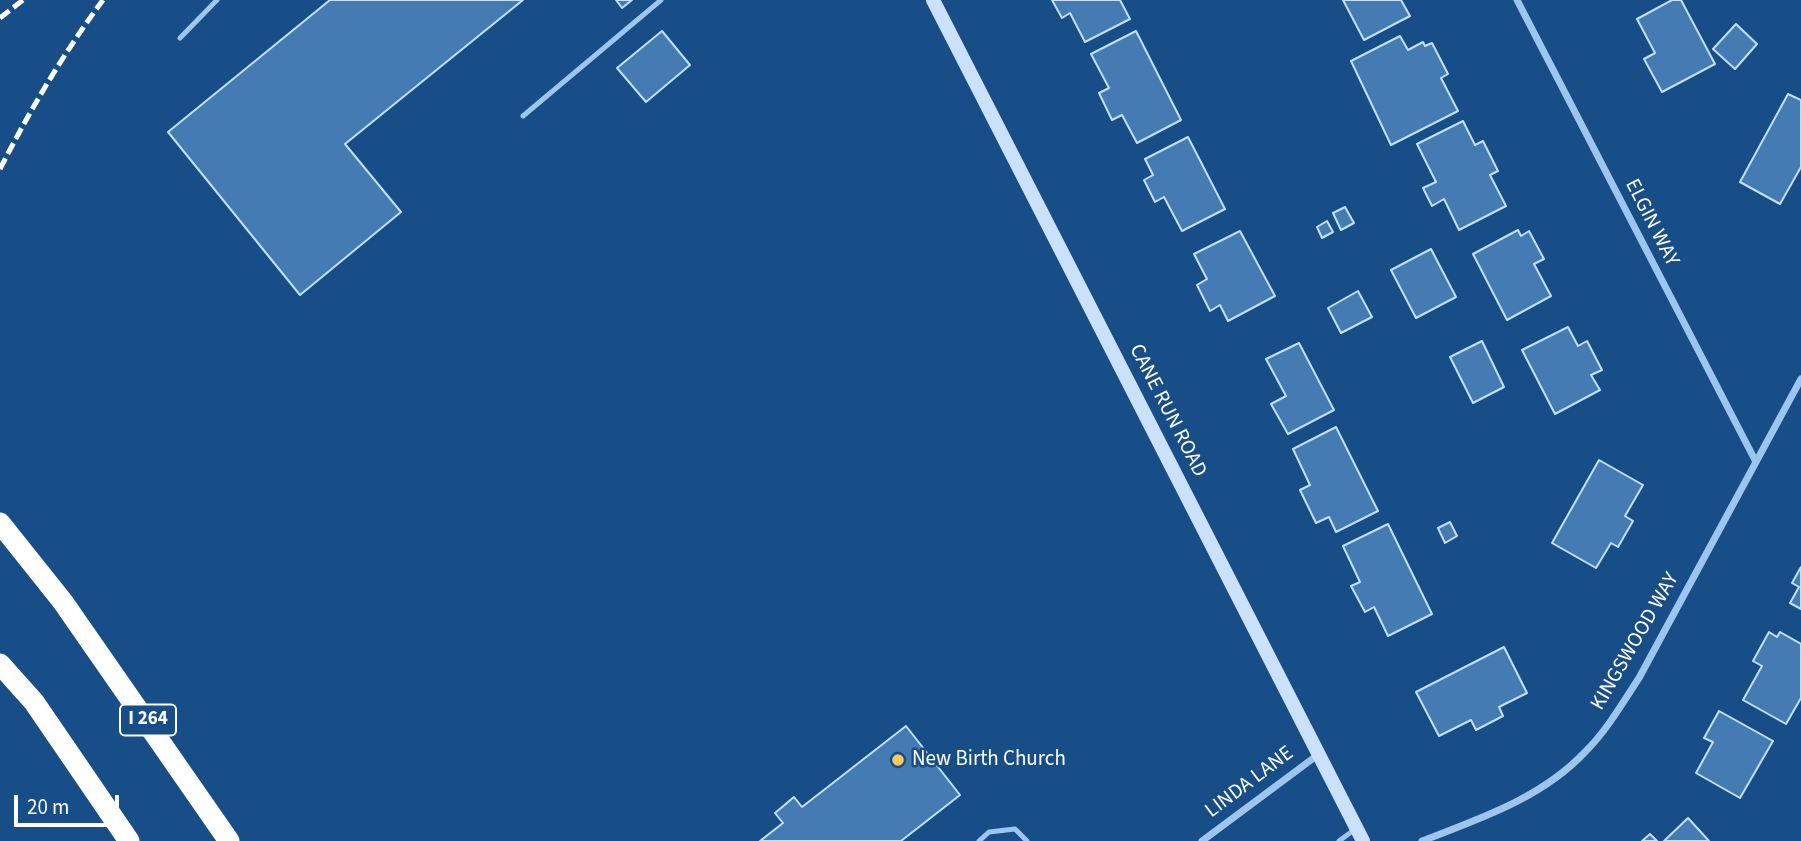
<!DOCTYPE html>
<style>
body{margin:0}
#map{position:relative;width:1801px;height:841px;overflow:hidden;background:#184e87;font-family:"Source Sans 3",sans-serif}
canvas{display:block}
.scale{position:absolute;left:14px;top:795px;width:105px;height:32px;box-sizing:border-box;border:4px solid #fff;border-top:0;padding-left:9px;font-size:21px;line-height:24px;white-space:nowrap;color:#fff;-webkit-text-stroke:5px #184e87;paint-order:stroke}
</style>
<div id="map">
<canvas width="1801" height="841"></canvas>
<div class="scale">20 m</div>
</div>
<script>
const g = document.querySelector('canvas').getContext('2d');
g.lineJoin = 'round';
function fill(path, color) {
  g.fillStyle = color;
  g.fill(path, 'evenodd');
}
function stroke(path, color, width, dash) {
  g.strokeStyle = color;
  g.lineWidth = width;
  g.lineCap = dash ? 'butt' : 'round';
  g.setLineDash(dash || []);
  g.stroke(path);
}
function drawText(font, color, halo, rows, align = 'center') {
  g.font = font + ' "Source Sans 3",sans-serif';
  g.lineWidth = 5;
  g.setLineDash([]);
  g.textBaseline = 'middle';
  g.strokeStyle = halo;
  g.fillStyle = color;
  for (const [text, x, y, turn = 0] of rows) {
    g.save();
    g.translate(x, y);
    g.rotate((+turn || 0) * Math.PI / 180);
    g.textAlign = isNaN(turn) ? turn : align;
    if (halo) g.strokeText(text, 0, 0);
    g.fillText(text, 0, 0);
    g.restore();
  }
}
const building = new Path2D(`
 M 330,0 L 523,0 L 345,144 L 401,212 L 300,295 L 168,132 Z
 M 616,0 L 632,0 L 622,8 Z
 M 1052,0 L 1120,0 L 1130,19 L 1085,42 L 1070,13 L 1062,18 Z
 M 1343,0 L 1401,0 L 1410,16 L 1364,40 Z
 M 1672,0 L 1681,0 L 1715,64 L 1662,92 L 1644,59 L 1655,53 L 1637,19 Z
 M 1736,24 L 1757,44 L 1735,69 L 1713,49 Z
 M 662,31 L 690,65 L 646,102 L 617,68 Z
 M 1136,31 L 1181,120 L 1137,143 L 1122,115 L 1112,120 L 1099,93 L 1109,88 L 1091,54 Z
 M 1400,36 L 1408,50 L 1423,42 L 1425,46 L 1432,43 L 1448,74 L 1441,78 L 1458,111 L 1391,145 L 1351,61 Z
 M 1788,94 L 1801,100 L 1801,167 L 1780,204 L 1740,182 Z
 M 1463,121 L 1475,145 L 1483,141 L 1498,171 L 1490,175 L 1506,206 L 1459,230 L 1444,199 L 1432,206 L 1423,188 L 1436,182 L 1417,144 Z
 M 1188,137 L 1225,209 L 1182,231 L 1164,197 L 1155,202 L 1144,180 L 1153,175 L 1145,159 Z
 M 1345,207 L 1354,223 L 1341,230 L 1333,213 Z
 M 1327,221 L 1333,232 L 1322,238 L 1317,227 Z
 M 1518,230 L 1521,236 L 1529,231 L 1544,259 L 1534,264 L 1551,296 L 1507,320 L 1473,254 Z
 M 1240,231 L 1275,296 L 1228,321 L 1220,305 L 1210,311 L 1197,285 L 1207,279 L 1194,254 Z
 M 1431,249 L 1456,297 L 1416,318 L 1391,270 Z
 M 1358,291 L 1372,317 L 1341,333 L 1328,308 Z
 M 1568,327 L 1578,346 L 1587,341 L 1602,370 L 1591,375 L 1600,390 L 1555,414 L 1522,350 Z
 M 1482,341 L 1504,387 L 1473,403 L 1450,357 Z
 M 1299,343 L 1334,410 L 1288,434 L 1271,404 L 1286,396 L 1266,359 Z
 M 1336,427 L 1378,511 L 1336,532 L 1329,517 L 1316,523 L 1300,490 L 1310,485 L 1293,449 Z
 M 1599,460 L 1643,485 L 1625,516 L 1633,521 L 1618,547 L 1611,543 L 1596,568 L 1552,543 Z
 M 1450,522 L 1457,536 L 1445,543 L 1438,528 Z
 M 1388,524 L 1432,614 L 1388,636 L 1374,607 L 1365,612 L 1351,586 L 1360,582 L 1343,546 Z
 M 1801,567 L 1801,609 L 1790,603 L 1799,587 L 1792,583 Z
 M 1769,632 L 1777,637 L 1780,632 L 1801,644 L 1801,698 L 1786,724 L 1743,700 L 1762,666 L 1753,661 Z
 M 1504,647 L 1527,693 L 1499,707 L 1503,716 L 1476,730 L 1471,720 L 1439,736 L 1416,692 Z
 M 1719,711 L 1773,741 L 1740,798 L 1696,773 L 1713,742 L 1704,738 Z
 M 906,726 L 960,795 L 901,841 L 760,841 L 783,823 L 775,813 L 794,797 L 802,807 Z
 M 1688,818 L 1709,841 L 1664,841 Z
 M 1650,834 L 1657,841 L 1642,841 Z`);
const service = new Path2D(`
 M 180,38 L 217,0
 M 523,116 L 661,0
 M 979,841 L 989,832 L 1015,829 L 1027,841
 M 1339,841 L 1354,830`);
const minor = new Path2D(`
 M 1517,0 L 1756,462
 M 1202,841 L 1319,754
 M 1422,841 C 1479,819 1542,798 1585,752 C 1607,730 1622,704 1639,678 L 1801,379`);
const secondary = new Path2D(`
 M 933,0 L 1363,841`);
const motorway = new Path2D(`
 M 0,523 L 63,602 L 229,841
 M 0,664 L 34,702 L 129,841`);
const rail = new Path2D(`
 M 0,18 L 23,0
 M 0,169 C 30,110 63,54 103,0`);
const markers = [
 [898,760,7,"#ffc85a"]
];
const shields = [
 [148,720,56]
];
const shieldNames = [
 ["I 264",148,720]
];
const streetNames = [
 ["ELGIN WAY",1651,223,63],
 ["CANE RUN ROAD",1167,411,63],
 ["KINGSWOOD WAY",1636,642,-60],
 ["LINDA LANE",1250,783,-37]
];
const poiNames = [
 ["New Birth Church",912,760]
];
fill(building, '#447bb2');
stroke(building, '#c4dffa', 2);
stroke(service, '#9ec6ed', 5);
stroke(minor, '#9ec6ed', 7);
stroke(secondary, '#cbe1f9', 14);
stroke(motorway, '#fff', 21);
stroke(rail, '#fff', 5, [12, 5]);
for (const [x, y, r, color] of markers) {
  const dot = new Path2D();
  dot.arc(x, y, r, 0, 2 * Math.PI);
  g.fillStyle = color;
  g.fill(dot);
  stroke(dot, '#184e87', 2.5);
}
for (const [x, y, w] of shields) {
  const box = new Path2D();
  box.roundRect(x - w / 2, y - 15.5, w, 31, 5);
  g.fillStyle = '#184e87';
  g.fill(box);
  stroke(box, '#fff', 2);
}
drawText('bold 19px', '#fff', null, shieldNames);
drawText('21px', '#fff', '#184e87', streetNames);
drawText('21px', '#fff', '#184e87', poiNames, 'left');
</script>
